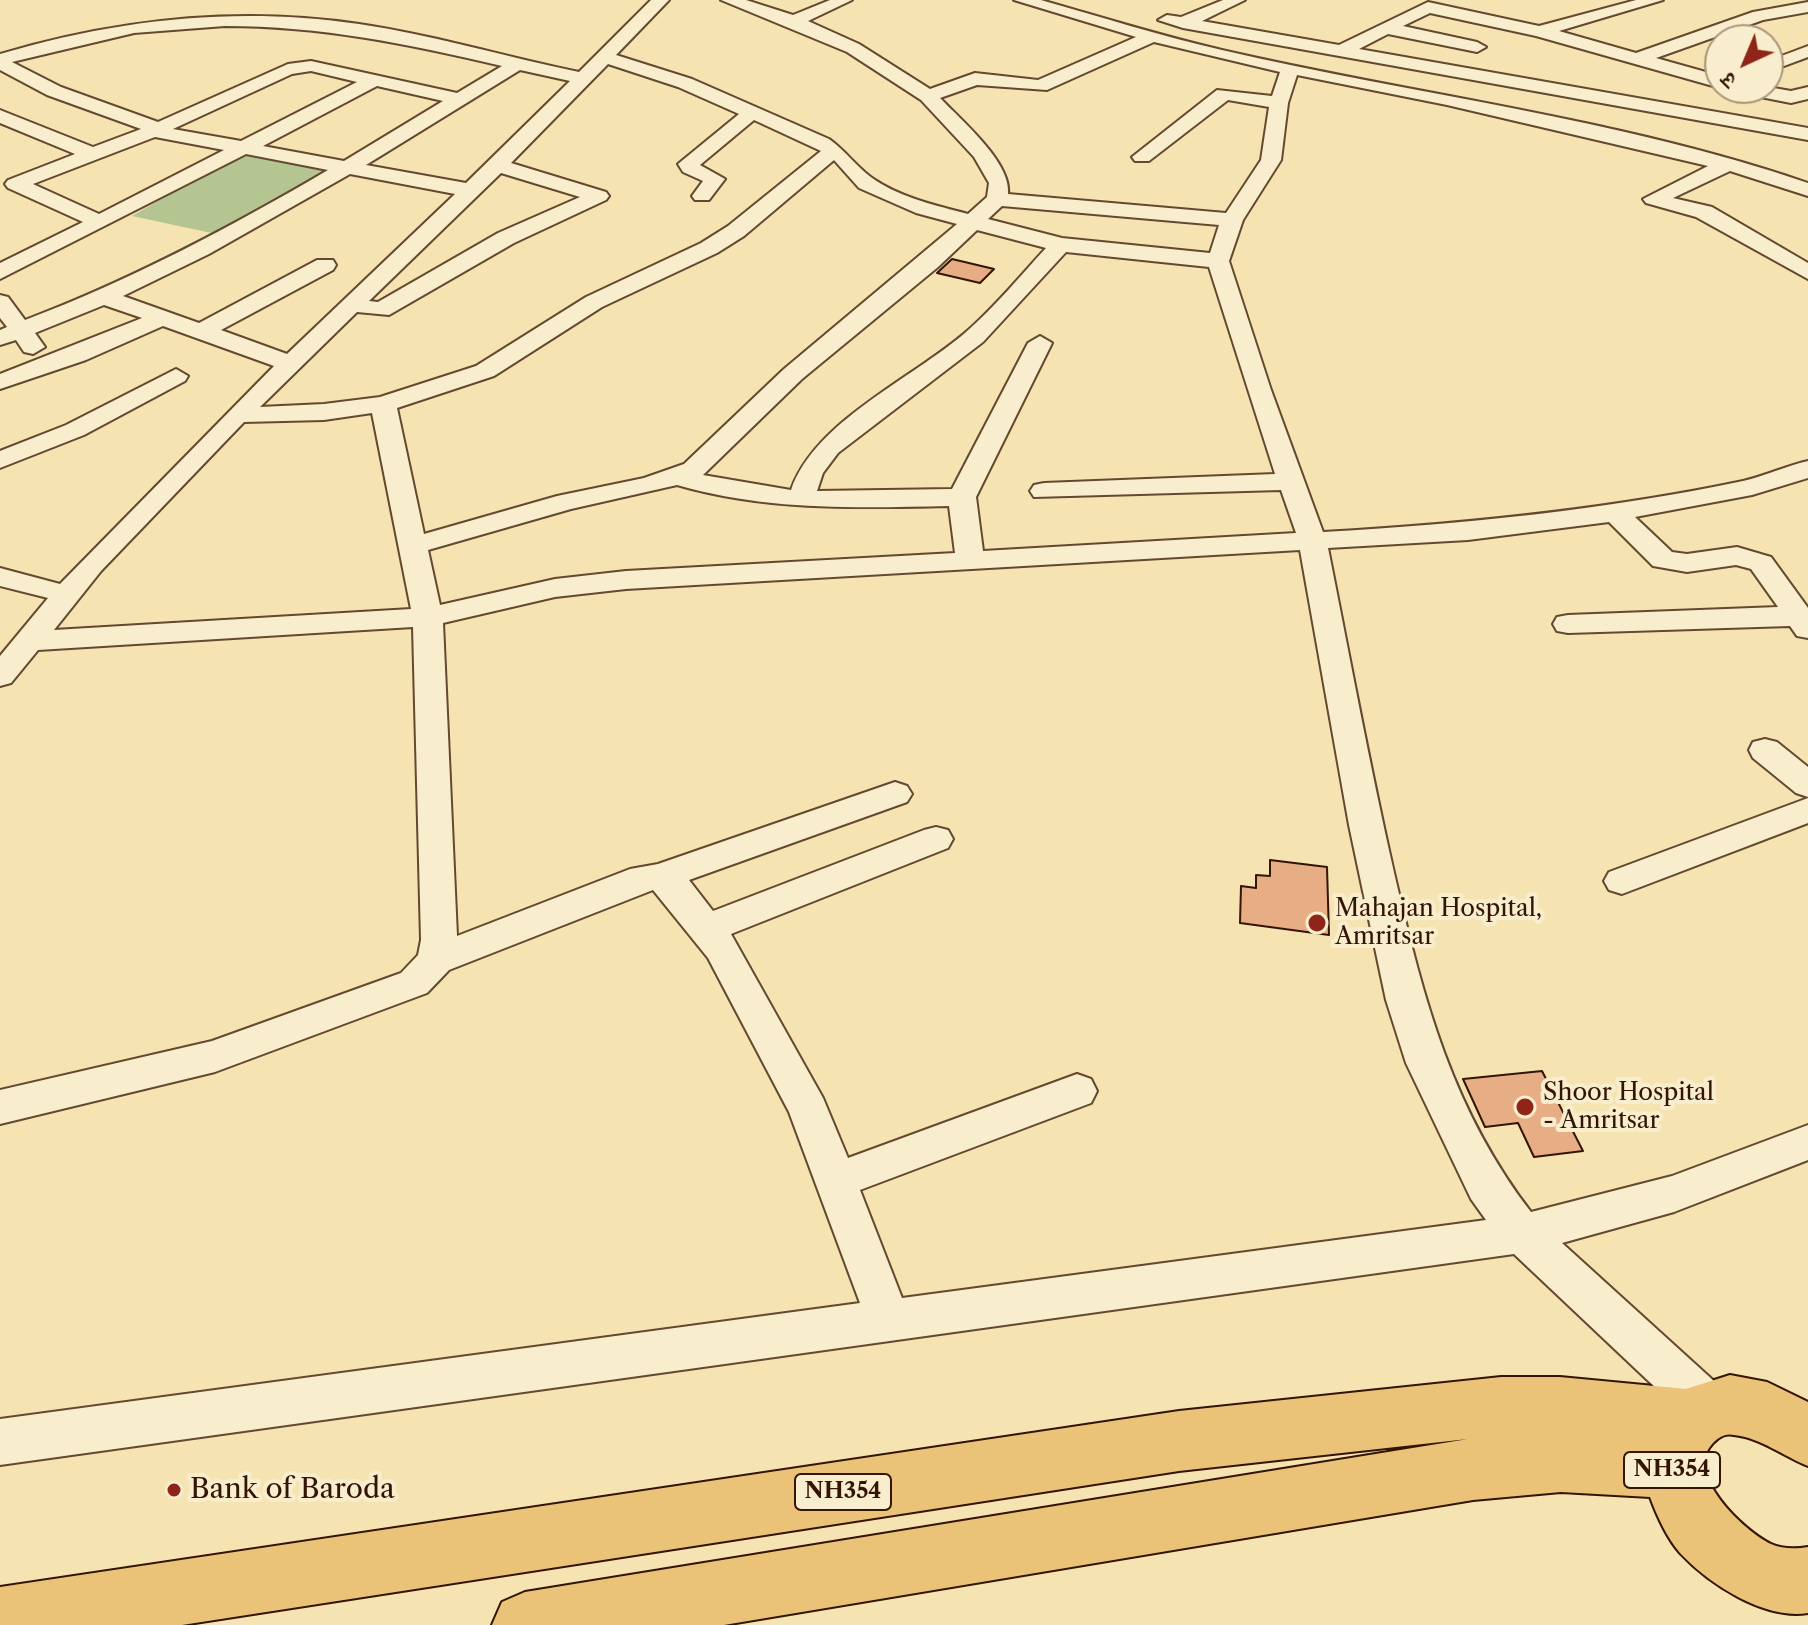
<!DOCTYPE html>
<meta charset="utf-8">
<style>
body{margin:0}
#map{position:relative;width:1808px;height:1625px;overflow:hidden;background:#f5e4b1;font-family:"Libre Caslon Text","Noto Serif Devanagari",serif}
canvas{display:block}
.north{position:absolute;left:1704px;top:24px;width:80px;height:80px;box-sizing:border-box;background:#f8edcc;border:2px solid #a9967c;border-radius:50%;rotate:224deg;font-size:22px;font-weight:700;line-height:32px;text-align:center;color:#331405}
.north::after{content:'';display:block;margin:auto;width:28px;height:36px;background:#8f2418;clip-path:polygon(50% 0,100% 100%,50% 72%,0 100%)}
</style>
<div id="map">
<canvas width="1808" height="1625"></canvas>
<div class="north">उ</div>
</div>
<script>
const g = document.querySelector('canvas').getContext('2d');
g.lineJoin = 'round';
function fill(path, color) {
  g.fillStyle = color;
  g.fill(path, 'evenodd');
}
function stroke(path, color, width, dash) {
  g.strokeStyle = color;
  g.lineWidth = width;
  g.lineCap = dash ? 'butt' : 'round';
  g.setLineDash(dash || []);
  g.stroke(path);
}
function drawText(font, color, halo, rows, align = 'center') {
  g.font = font + ' "Libre Caslon Text",serif';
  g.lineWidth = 8;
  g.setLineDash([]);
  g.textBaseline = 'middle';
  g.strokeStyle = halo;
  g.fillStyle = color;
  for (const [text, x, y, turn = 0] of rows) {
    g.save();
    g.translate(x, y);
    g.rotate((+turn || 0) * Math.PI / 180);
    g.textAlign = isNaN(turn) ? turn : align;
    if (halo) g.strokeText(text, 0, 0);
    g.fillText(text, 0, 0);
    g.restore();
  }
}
const green = new Path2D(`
 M 239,154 L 331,172 L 221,235 L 132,216 Z`);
const building = new Path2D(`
 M 952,259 L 994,269 L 980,283 L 937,273 Z
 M 1270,860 L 1327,867 L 1329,935 L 1240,923 L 1241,886 L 1256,888 L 1256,875 L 1270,876 Z
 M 1542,1071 L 1583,1151 L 1534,1157 L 1518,1123 L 1485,1127 L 1463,1079 Z`);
const minor = new Path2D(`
 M 651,0 L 669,0 L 616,55 L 692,79 L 829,139 C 846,151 859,170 875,180 C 902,198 938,206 968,214 L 987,197 L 989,183 L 974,157 L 921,100 L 847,52 L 721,0 L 746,0 L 793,15 L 830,0 L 852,0 L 808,21 L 859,44 L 930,89 L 975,73 L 1038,80 L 1136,37 L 1014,0 L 1041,0 C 1101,17 1161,36 1222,50 C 1416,95 1619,118 1808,183 L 1808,196 L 1730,171 L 1673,198 L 1712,207 L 1808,263 L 1808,279 L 1696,217 L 1646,203 L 1643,199 L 1708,166 L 1447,105 L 1297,75 L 1288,103 L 1281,160 L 1243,220 L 1229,261 L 1271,390 L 1323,532 C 1465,524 1605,510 1743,481 C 1765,476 1786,466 1808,461 L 1808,478 L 1752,495 L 1635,517 L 1672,552 L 1687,554 L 1737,547 L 1771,557 L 1808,608 L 1808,638 L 1797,636 L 1790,626 L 1568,633 L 1557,631 L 1553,624 L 1557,617 L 1568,615 L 1778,607 L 1751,569 L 1736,565 L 1687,572 L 1653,566 L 1609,522 L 1468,540 L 1328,548 C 1350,658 1370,768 1395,877 C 1424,1001 1452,1109 1531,1212 L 1672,1176 L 1808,1125 L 1808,1160 L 1674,1212 L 1562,1243 L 1726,1392 L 1733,1408 L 1726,1424 L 1710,1431 L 1694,1424 L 1514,1254 L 0,1465 L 0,1419 L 860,1303 L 789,1112 L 708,958 L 653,890 L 449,970 L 427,993 L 215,1072 L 0,1124 L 0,1090 L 212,1041 L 401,973 L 418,955 L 421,940 L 413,627 L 38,650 L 11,683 L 0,686 L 0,656 L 48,598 L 0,586 L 0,568 L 60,584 L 274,366 L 163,326 L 86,360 L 0,389 L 0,374 L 142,318 L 104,305 L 35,333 L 45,347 L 33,354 L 24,352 L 16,340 L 0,345 L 0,330 L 7,327 L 0,318 L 0,295 L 8,297 L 25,320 C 131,280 231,227 328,170 L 246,154 L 0,279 L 0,263 L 83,222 L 8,188 L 5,184 L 8,180 L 75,154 L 0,123 L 0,110 L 93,147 L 141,129 L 47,95 L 0,70 L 0,54 C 118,19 237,6 359,24 C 433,35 506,57 579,72 ZM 225,26 C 320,26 409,44 502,66 L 457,93 L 311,61 L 288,64 L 158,122 L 61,87 L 12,62 L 134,33 ZM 1154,42 L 1280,72 L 1272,96 L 1217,90 L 1132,157 L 1135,161 L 1149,161 L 1228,100 L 1269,107 L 1261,160 L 1226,213 L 1008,194 C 1012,163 961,120 940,98 L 977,85 L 1047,90 ZM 608,64 L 678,87 L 739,114 L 678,164 L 683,172 L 703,181 L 692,196 L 695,200 L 709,200 L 725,179 L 700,165 L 754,120 L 821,151 L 728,226 L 701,243 L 586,297 L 476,366 L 380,397 L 324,404 L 260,407 L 357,312 L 389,315 L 514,243 L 606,200 L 609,196 L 606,192 L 511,163 ZM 520,70 L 570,81 L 466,183 L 366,165 ZM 311,71 L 357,82 L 241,141 L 173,129 L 292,74 ZM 377,86 L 443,101 L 344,161 L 263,146 ZM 155,137 L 224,150 L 99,214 L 33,184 ZM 834,160 L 859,188 L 916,213 L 957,224 L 784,369 L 684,464 L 644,478 L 557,496 L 424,534 L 397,408 L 494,376 L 602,307 L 717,253 L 744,236 ZM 501,173 L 580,197 L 498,233 L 378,302 L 369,301 ZM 350,174 L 455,194 L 287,354 L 221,330 L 333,270 L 336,265 L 333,260 L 317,260 L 199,323 L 123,296 L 209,254 ZM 1002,206 L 1219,225 L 1210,253 L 1062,238 L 988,219 ZM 977,230 L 1046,248 C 1020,276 995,307 966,332 C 912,379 815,421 791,490 L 703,475 L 802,379 L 938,267 ZM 1066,252 L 1209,267 L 1275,474 L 1044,483 L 1034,485 L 1030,491 L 1034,497 L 1281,490 L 1296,533 L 983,551 L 976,497 L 1052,343 L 1040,336 L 1028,343 L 952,489 L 817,491 L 823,473 L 838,453 L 983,342 ZM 372,413 L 411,609 L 54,630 L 101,571 L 244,422 L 324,420 ZM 677,485 C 767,511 856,508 949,506 L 955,553 L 626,571 L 555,579 L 440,605 L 428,550 L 571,509 ZM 1300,550 L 1349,825 L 1386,1000 L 1406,1063 L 1471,1199 L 1486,1220 L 902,1298 L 860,1190 L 1091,1103 L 1097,1091 L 1091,1079 L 1077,1074 L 848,1158 L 823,1098 L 731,934 L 948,848 L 953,839 L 948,830 L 936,827 L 924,830 L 713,911 L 689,880 L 907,802 L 912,794 L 907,786 L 895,782 L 658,864 L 630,869 L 457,936 L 443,623 L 555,597 L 626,589 Z
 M 1223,0 L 1245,0 L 1202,21 L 1339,45 L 1428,2 L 1539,26 L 1636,0 L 1663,0 L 1559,31 L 1636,53 L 1753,12 L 1808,2 L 1808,12 L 1763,20 L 1656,58 L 1720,76 L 1720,88 L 1536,36 L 1430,13 L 1403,26 L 1477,42 L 1486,47 L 1477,52 L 1388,34 L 1359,49 L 1808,128 L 1808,140 L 1183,28 L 1158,20 L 1167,15 L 1181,17 Z
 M 1808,46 L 1808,57 L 1768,72 L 1768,61 Z
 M 1768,87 L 1791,91 L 1808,87 L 1808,99 L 1791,103 L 1735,92 L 1733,88 Z
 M 176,369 L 188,376 L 185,381 L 84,435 L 0,468 L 0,451 L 66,425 Z
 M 1765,739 L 1777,742 L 1808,767 L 1808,797 L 1796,793 L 1753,758 L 1749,750 L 1753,742 Z
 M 1808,798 L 1808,823 L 1622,894 L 1609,890 L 1604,881 L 1609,872 Z`);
const highway = new Path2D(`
 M 1730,1375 L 1767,1382 L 1808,1402 L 1808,1466 C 1783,1456 1761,1438 1734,1435 C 1725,1433 1719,1437 1713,1443 C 1683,1474 1744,1531 1771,1544 C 1782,1549 1796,1549 1808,1547 L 1808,1613 C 1764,1620 1709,1584 1680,1553 C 1667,1538 1657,1516 1650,1497 L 1561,1492 L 1473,1500 L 724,1625 L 492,1625 L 502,1602 L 525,1592 L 1468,1439 L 1179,1471 L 182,1625 L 0,1625 L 0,1587 L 1179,1411 L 1501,1377 L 1560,1377 L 1686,1389 Z`);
const markers = [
 [1317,923,10,"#8f2418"],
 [1525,1107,10,"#8f2418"],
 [174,1490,8,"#8f2418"]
];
const shields = [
 [1672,1470,96],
 [843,1492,96]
];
const shieldNames = [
 ["NH354",1672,1470],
 ["NH354",843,1492]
];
const poiNames = [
 ["Mahajan Hospital,",1335,909],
 ["Amritsar",1335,937],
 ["Shoor Hospital",1543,1093],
 ["- Amritsar",1543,1121]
];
const nearPoinames = [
 ["Bank of Baroda",190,1490]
];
fill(green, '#b5c591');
fill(building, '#e7ad85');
stroke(building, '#331405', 2);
stroke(minor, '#644830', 4);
stroke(highway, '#331405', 4);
fill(minor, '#f8edcc');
fill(highway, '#eac278');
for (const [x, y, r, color] of markers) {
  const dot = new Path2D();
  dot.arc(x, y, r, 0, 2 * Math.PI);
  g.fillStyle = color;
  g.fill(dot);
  stroke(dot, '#f8edcc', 3);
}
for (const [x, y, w] of shields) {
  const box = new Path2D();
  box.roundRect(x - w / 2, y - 18, w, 36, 6);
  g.fillStyle = '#f8edcc';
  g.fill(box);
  stroke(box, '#331405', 2);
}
drawText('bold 22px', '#331405', null, shieldNames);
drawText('24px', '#331405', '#f8edcc', poiNames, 'left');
drawText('28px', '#331405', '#f8edcc', nearPoinames, 'left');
</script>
